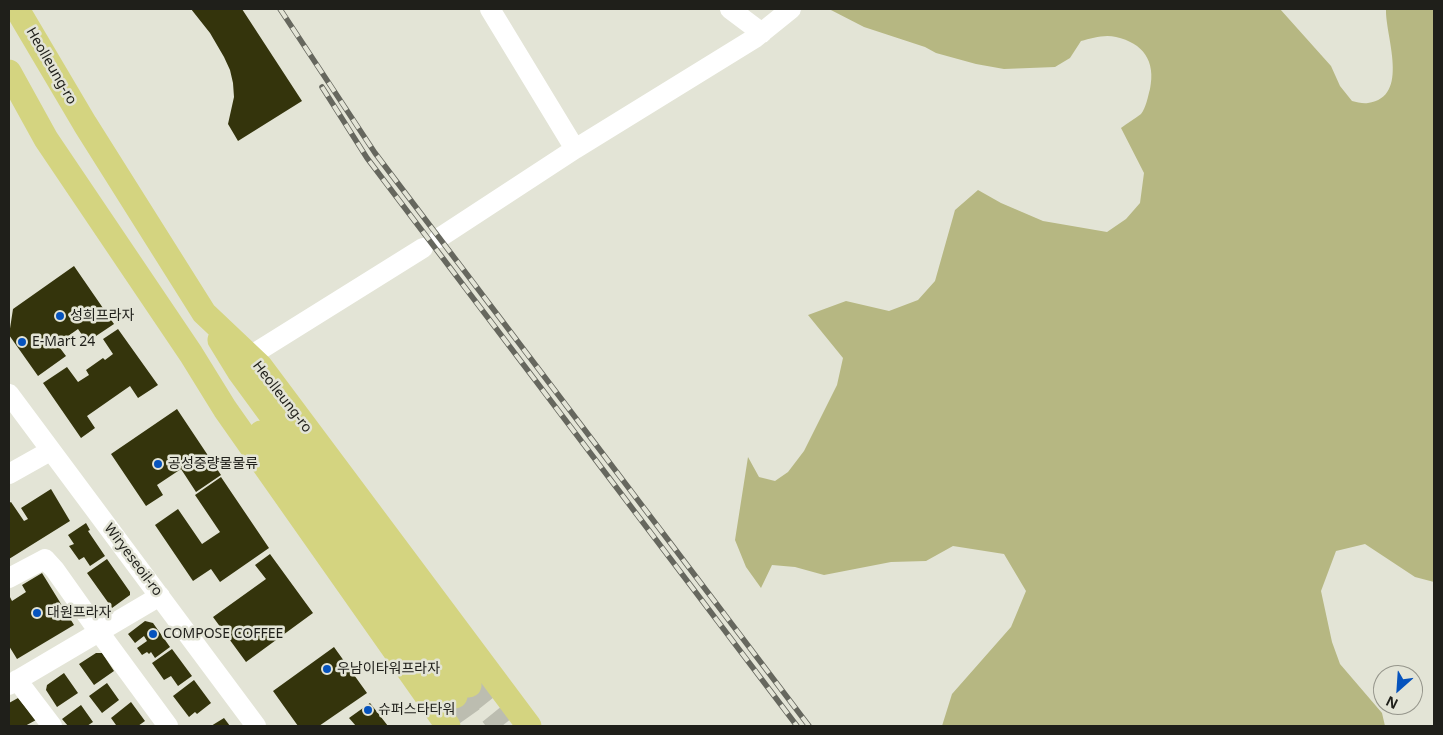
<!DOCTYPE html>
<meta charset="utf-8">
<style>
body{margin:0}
#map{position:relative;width:1443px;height:735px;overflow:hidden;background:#e3e4d6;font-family:"Noto Sans",sans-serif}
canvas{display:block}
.frame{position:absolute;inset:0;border:10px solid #1f1f1a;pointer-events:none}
.north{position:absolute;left:1373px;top:665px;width:50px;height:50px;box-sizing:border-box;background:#e3e4d6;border:1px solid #95958b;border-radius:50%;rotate:206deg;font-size:14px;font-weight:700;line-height:20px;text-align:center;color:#1f1f1a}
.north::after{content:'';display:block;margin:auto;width:18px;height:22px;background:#0653bd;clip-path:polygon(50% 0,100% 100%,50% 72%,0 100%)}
</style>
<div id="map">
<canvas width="1443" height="735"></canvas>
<div class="frame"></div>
<div class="north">N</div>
</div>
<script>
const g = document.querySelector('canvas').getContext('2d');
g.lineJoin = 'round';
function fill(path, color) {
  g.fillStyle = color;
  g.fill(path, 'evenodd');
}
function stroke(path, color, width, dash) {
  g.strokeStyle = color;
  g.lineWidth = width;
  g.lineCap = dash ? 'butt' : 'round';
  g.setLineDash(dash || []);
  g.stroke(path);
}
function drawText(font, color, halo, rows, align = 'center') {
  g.font = font + ' "Noto Sans","Noto Sans KR",sans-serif';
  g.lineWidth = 5;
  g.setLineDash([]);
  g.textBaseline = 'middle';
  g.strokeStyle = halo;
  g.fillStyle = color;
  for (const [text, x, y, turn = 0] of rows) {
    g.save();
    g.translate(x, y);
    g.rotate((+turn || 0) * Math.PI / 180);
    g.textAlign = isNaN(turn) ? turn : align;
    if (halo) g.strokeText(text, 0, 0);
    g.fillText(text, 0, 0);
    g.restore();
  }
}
const forest = new Path2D(`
 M 829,9 L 1280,9 L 1331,66 L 1340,86 L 1352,101 C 1357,102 1363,104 1368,103 C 1411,97 1385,36 1386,9 L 1434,9 L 1434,582 L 1415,577 L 1365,544 L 1336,551 L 1321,591 L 1332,642 L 1340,664 L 1382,713 L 1385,726 L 942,726 L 952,694 L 1011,627 L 1026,591 L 1004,554 L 953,546 L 926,561 L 891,562 L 824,575 L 795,567 L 772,565 L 761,588 L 746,567 L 735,540 L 748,457 L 759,477 L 775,481 L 788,472 L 804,451 L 837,385 L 843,358 L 808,315 L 846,301 L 889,311 L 918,300 L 935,281 L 955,210 L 978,190 L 1001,203 L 1043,221 L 1107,232 L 1126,219 L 1140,203 L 1144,173 L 1121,128 C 1127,123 1135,119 1141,114 C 1146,108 1148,96 1150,89 C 1156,61 1143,43 1116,37 C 1105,34 1092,38 1081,41 L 1070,58 L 1055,67 L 1004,69 L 976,64 L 936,53 L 925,47 L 864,27 Z`);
const building = new Path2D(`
 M 191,9 L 242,9 L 302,101 L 238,141 L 228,124 L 234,97 L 233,83 L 230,70 L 224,57 L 210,33 Z
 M 74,266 L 114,324 L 87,342 L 78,329 L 57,344 L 66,356 L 38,376 L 9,335 L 13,309 Z
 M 118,329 L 158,385 L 138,398 L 130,386 L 87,416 L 95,428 L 81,438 L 43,383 L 67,367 L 78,382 L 89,375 L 86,370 L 103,358 L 105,360 L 113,354 L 103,339 Z
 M 177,409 L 221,475 L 196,492 L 181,469 L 157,485 L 163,495 L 146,506 L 111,454 Z
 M 221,477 L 269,548 L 220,582 L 211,569 L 193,581 L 155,525 L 178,509 L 202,544 L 220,532 L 195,495 Z
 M 51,489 L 70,521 L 9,559 L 9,503 L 11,502 L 24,521 L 28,519 L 21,508 Z
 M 86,523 L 90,530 L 88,531 L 105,556 L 90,566 L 84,557 L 79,560 L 69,546 L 74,544 L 68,535 Z
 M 270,554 L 313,613 L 246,662 L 213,617 L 266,579 L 255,565 Z
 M 107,559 L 130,592 L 130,595 L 112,608 L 87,573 Z
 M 42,573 L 74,625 L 17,659 L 9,646 L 9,595 L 12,601 L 26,592 L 22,585 Z
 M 145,621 L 153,623 L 170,647 L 155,658 L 151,652 L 149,654 L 147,652 L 142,655 L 137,648 L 147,641 L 144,636 L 135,643 L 128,634 Z
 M 334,647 L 367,693 L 319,726 L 298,726 L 273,691 Z
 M 172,649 L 192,676 L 178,686 L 171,676 L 164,680 L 152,663 Z
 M 96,653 L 102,653 L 114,671 L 94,685 L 79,664 Z
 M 64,673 L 78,693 L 57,707 L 46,690 L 47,685 Z
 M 194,680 L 211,703 L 197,714 L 195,712 L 189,717 L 173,696 Z
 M 107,683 L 119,700 L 102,713 L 89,696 Z
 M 18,698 L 36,720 L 25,726 L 10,726 L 9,724 L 9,703 Z
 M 131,702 L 145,721 L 138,726 L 115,726 L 116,725 L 111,718 Z
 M 370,703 L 388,726 L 356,726 L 349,718 Z
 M 81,705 L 93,722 L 87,726 L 68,726 L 62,719 Z
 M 224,718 L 230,726 L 211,726 Z`);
const majorTunnel = new Path2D(`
 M 469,685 L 502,726
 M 455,696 L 476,726`);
const minor = new Path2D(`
 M 490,9 L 575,149
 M 730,9 L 762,33
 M 439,238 L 575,149 L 755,38 L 791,9
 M 250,356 L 423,248
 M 9,394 L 256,726
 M 9,474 L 50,451
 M 9,578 L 45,559 L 55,570 L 99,632 L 168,726
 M 17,680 L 52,726
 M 9,685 L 160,596`);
const major = new Path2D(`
 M 17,9 L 85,124 L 204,313 L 260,366 L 529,726
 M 9,72 L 46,139 L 191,354 L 225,409 L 448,726
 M 220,340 L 239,371 L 469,685
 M 261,433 L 455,696`);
const rail = new Path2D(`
 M 280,9 L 375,153 L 809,726
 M 322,87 L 367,158 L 797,726`);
const markers = [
 [60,316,5,"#0653bd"],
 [22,342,5,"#0653bd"],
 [158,464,5,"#0653bd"],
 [37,613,5,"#0653bd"],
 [153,634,5,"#0653bd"],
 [327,669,5,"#0653bd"],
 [368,710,5,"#0653bd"]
];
const streetNames = [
 ["Heolleung-ro",51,66,60],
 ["Heolleung-ro",282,397,52],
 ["Wiryeseoil-ro",133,560,53]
];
const poiNames = [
 ["성희프라자",70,316],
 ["E-Mart 24",32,342],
 ["공성중량물물류",168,464],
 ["대원프라자",47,613],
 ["COMPOSE COFFEE",163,634],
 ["우남이타워프라자",337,669],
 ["슈퍼스타타워",378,710]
];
fill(forest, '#b6b782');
fill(building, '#34340c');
stroke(majorTunnel, '#bcbdb0', 25, [25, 12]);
stroke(minor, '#fff', 20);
stroke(major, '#d4d480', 25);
stroke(rail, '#66675e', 5.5);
stroke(rail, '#e3e4d6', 4, [11]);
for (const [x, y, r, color] of markers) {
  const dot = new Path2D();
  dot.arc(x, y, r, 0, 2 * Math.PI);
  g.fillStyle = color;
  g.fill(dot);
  stroke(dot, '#e3e4d6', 2);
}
drawText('14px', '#1f1f1a', '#e3e4d6', streetNames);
drawText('14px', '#1f1f1a', '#e3e4d6', poiNames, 'left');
</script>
